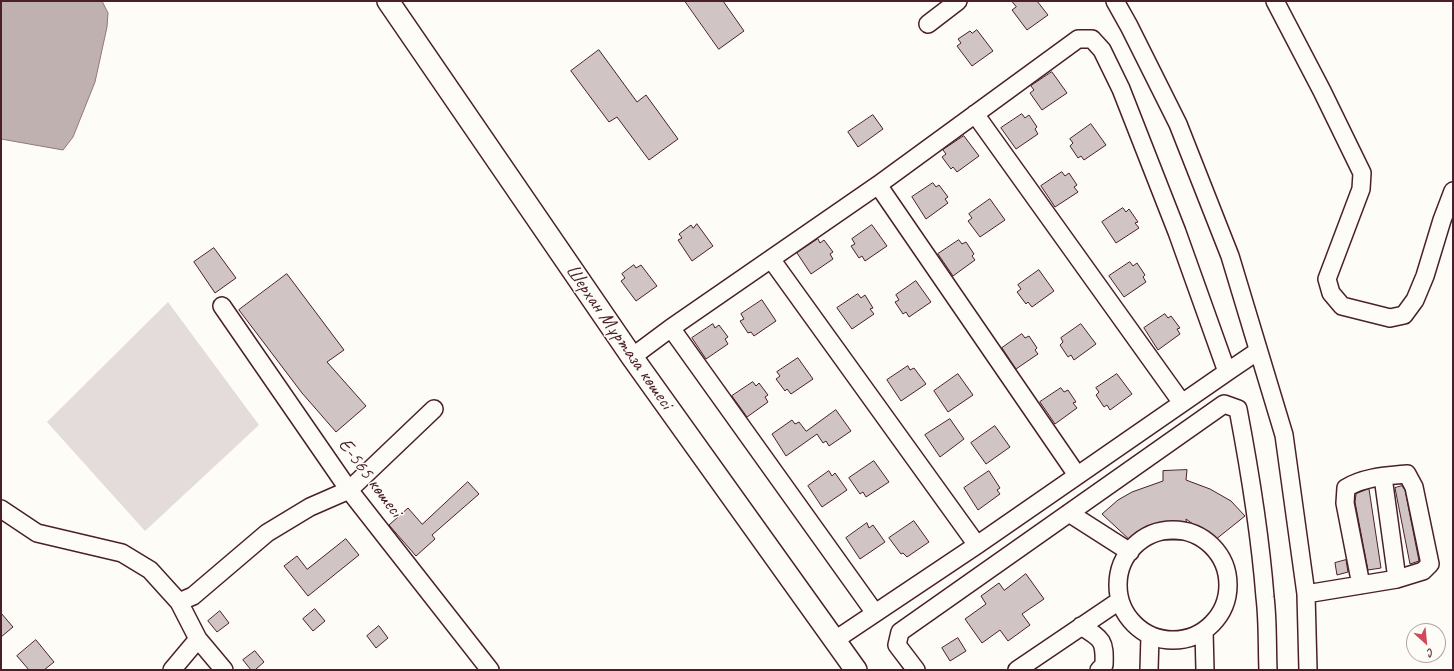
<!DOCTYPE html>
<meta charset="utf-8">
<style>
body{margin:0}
#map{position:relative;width:1454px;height:671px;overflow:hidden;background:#fdfcf7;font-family:Caveat,sans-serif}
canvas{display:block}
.frame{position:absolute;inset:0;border:2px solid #4a1f2b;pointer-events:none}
.north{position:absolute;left:1406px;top:623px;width:40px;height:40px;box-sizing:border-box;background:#fdfcf7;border:1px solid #b5a4a5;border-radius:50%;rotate:153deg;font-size:11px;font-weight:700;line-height:16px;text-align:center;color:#4a1f2b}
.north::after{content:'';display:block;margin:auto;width:14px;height:18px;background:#d1495b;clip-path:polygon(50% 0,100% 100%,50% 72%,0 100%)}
</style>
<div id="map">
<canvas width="1454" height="671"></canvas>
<div class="frame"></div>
<div class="north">С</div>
</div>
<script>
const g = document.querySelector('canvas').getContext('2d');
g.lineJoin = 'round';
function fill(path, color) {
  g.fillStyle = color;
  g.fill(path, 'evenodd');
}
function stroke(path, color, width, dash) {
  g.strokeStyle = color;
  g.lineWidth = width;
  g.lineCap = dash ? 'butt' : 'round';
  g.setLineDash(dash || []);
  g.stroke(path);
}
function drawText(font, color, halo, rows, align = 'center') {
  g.font = font + ' Caveat,sans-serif';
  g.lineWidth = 3;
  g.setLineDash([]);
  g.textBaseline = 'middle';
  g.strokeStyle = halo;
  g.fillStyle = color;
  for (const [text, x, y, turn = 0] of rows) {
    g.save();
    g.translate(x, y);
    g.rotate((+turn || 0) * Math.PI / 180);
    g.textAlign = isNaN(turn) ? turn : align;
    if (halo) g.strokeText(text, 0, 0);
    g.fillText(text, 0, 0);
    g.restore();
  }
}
const green = new Path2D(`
 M 168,302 L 259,425 L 145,531 L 47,422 Z`);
const water = new Path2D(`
 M 1,1 L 102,1 L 108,13 L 107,27 L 95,82 L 73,137 L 63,150 L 1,139 Z`);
const building = new Path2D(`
 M 685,1 L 723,1 L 744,31 L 719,49 Z
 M 1012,1 L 1037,1 L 1048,15 L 1027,30 L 1012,10 L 1016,7 Z
 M 977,30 L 993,51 L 972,66 L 957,46 L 961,43 L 958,39 L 970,31 L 972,33 Z
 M 599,50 L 637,102 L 646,95 L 678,139 L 649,160 L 617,117 L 609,122 L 571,71 Z
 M 1052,72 L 1067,93 L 1042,110 L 1030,93 L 1034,90 L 1031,86 Z
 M 1022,114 L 1025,118 L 1029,115 L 1037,127 L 1035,129 L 1038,134 L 1016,149 L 1001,128 Z
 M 873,115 L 883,129 L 858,147 L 848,132 Z
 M 1091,124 L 1106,145 L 1084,160 L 1081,156 L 1078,158 L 1070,146 L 1073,143 L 1070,139 Z
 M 964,136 L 979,156 L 957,172 L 953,167 L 951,169 L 942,157 L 946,154 L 943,150 Z
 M 1062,172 L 1065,176 L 1069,173 L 1077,185 L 1074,187 L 1078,192 L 1055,207 L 1041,186 Z
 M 933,183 L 936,187 L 939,185 L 948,197 L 945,199 L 948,203 L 926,219 L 912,197 Z
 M 990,199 L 1005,220 L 980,237 L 968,221 L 972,218 L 969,214 Z
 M 1123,208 L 1126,212 L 1129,209 L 1138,222 L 1135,223 L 1139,228 L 1116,243 L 1102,222 Z
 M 697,224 L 713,246 L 692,261 L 678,240 L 682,238 L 679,234 L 691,225 L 693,228 Z
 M 872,225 L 887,246 L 865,261 L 862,256 L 859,258 L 851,246 L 855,244 L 852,239 Z
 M 818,239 L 820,243 L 824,240 L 833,252 L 830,254 L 833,259 L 811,274 L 797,253 Z
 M 959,240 L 962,244 L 966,242 L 974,254 L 972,256 L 975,260 L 953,276 L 938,254 Z
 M 214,248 L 236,278 L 215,293 L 194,262 Z
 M 1130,262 L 1133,266 L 1137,263 L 1145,275 L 1143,277 L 1146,282 L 1124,297 L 1109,276 Z
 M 634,265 L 636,268 L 641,265 L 657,286 L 636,301 L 621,281 L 625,278 L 622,274 Z
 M 1039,270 L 1054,291 L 1032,307 L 1028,302 L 1026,304 L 1017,292 L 1021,289 L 1018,285 Z
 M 287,274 L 344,350 L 327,362 L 366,406 L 336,432 L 302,393 L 239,310 Z
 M 916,281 L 931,302 L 909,317 L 906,312 L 903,314 L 895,302 L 899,300 L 896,295 Z
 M 858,294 L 861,298 L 865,295 L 873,308 L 870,309 L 874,314 L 852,329 L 837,308 Z
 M 762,300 L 776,321 L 754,336 L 751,332 L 748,333 L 740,321 L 744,319 L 741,314 Z
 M 1165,314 L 1168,318 L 1171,316 L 1180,328 L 1177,329 L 1180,334 L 1158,350 L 1144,328 Z
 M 713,324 L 715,328 L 719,325 L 728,337 L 725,339 L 728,344 L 706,359 L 692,338 Z
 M 1081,324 L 1096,344 L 1074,360 L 1071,355 L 1068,357 L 1060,345 L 1063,342 L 1061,338 Z
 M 1022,334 L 1025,338 L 1029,336 L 1037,348 L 1035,350 L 1038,354 L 1016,369 L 1002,348 Z
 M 798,358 L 813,379 L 791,394 L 787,389 L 785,391 L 776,379 L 780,376 L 777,372 Z
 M 908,366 L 910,370 L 914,368 L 926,384 L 901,401 L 887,380 Z
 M 958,374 L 973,395 L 948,412 L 934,391 Z
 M 1117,374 L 1132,394 L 1110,410 L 1107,405 L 1104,407 L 1096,395 L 1099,392 L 1096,388 Z
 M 753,382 L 756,386 L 759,383 L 768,395 L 765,397 L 768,402 L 747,417 L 732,396 Z
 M 1061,388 L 1064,392 L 1068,390 L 1076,402 L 1073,403 L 1077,408 L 1055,424 L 1040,402 Z
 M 836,410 L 851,431 L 829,446 L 826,441 L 823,443 L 817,434 L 786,456 L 772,434 L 792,420 L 795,424 L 799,422 L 806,431 Z
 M 950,419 L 964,439 L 940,457 L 925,435 Z
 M 995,426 L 1010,447 L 986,464 L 971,443 Z
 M 874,461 L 889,482 L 866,497 L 863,492 L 860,494 L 849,478 Z
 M 1187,470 L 1186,480 L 1210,489 L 1231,501 L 1245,516 L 1215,540 L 1186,519 L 1188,540 L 1163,540 L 1163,522 L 1149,527 L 1132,542 L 1102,514 L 1118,500 L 1132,492 L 1163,481 L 1163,471 Z
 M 829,471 L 832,476 L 835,473 L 847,490 L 822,507 L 808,486 Z
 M 989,471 L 1000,488 L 997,490 L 1000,494 L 978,510 L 964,488 Z
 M 468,482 L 479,494 L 432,535 L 435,539 L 416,556 L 389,525 L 408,508 L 422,524 Z
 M 1402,486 L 1405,490 L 1419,561 L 1410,564 L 1395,488 Z
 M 1369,489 L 1381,568 L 1368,570 L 1355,502 L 1356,494 Z
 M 914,521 L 929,542 L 907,557 L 903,553 L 901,554 L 889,538 Z
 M 867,523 L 869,528 L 873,525 L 885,542 L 860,559 L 846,538 Z
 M 346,539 L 359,555 L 308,596 L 284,566 L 297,556 L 307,569 Z
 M 1346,560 L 1348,572 L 1337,575 L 1335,563 Z
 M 1026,574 L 1044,599 L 1022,614 L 1030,625 L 1008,641 L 1000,630 L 982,643 L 965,619 L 986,604 L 981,596 L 999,583 L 1004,590 Z
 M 315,609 L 325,621 L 313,631 L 303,619 Z
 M 220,611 L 229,623 L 217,632 L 208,621 Z
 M 1,613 L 13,627 L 1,637 Z
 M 379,626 L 388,638 L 376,648 L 367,636 Z
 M 958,638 L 966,651 L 950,661 L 942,648 Z
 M 36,640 L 54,662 L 44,670 L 29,670 L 17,656 Z
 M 255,651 L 264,662 L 255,670 L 251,670 L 243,660 Z`);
const minor = new Path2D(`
 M 1115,1 L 1129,26 L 1178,124 L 1230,256 L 1284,435 L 1306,594 L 1308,670
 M 1275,1 L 1322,91 L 1362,173 L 1361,189 L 1327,279 L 1331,293 L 1342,306 L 1390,318 L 1404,315 L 1415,300 L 1425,276 L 1442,220 L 1453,191
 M 928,24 L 958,1
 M 975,114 L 1182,403
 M 878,185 L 1077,475
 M 771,259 L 977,545
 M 222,306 L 349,490 L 490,670
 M 632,357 L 671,328
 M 1227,372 L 1258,351
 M 1383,477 L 1397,579
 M 1,509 L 37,533 L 122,553 L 150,570 L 179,602 L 193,596 L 267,533 L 310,507 L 349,490 L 434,409
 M 1069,513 L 1130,552
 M1118 585a55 55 0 1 1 110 0a55 55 0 1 1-110 0Z
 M 1306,594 L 1397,579 L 1423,571 L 1430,564 L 1414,487 L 1407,474 C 1386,476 1364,477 1346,488 L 1345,503 L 1361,585
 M 179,602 L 198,639 L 224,670
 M 1081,626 C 1102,639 1105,640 1104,665 L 1099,670
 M 1204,631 L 1205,670
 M 835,640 L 977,545 L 1227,372 L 1177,232 L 1121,89 L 1102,50 L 1092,39 L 1078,39 L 878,185 L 671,328 L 875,613
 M 172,670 L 198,639
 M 916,670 L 897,645 L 900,632 L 1224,404 L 1238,409 C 1250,472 1260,533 1265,597 C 1268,621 1267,646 1268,670
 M 1017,670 L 1119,601
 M 1149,670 L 1150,635`);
const major = new Path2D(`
 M 388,1 L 632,357 L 856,670`);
const streetNames = [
 ["Шерхан Мұртаза көшесі",619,337,55],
 ["Е-565 көшесі",370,478,53]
];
fill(green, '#e3dcda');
fill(water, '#c0b1b1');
stroke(water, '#91777b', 1);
fill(building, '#d0c5c4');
stroke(building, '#4a1f2b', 1);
stroke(minor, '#4a1f2b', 20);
stroke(major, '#4a1f2b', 24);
stroke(minor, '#fdfcf7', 17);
stroke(major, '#fdfcf7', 21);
drawText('20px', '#4a1f2b', '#fdfcf7', streetNames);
</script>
